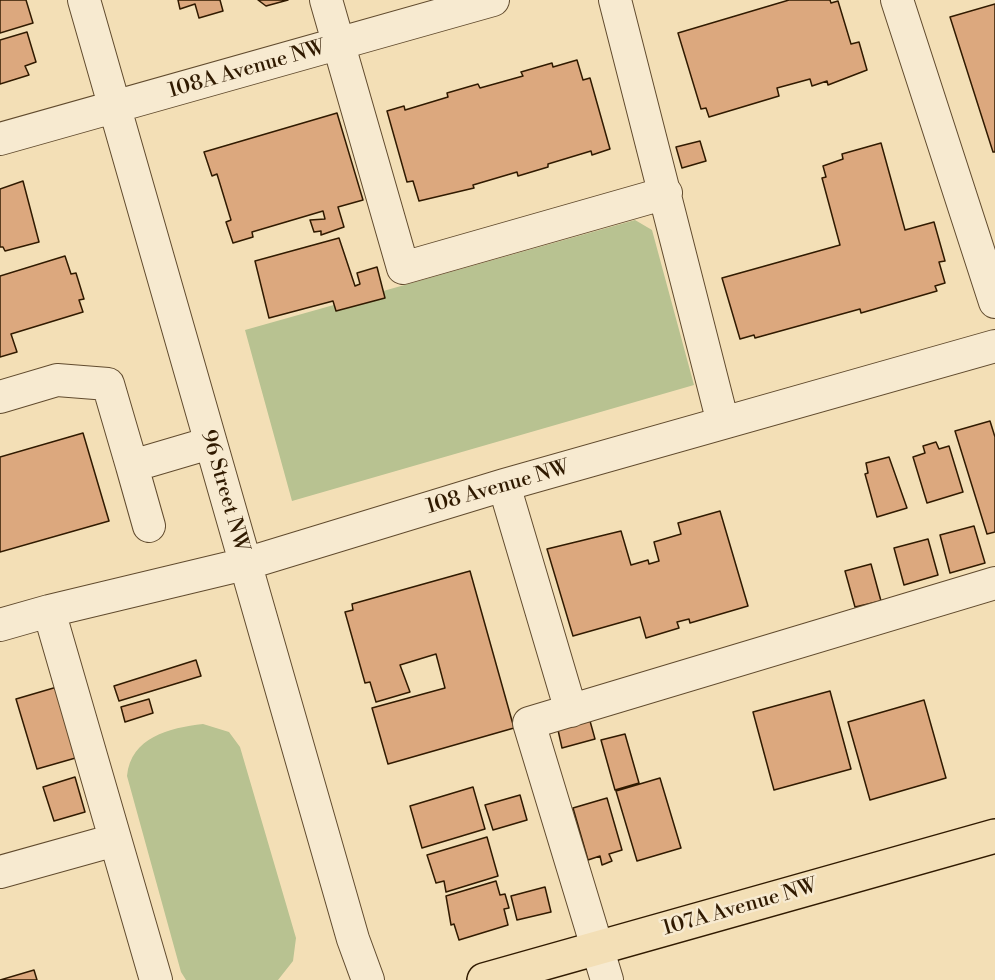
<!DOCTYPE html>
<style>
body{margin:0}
canvas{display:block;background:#f3dfb6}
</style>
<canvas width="995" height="980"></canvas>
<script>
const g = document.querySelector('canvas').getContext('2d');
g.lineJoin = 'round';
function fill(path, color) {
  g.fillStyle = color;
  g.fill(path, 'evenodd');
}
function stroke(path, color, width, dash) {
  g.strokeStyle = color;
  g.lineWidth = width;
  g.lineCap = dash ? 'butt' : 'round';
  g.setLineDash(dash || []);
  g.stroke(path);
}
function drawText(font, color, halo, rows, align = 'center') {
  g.font = font + ' "Libre Bodoni",serif';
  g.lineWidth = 5;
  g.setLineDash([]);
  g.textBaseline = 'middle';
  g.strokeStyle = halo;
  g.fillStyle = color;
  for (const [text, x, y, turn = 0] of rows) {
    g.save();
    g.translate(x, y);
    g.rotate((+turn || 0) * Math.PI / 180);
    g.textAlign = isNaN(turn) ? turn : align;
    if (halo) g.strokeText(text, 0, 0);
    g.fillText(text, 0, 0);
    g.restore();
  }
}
const green = new Path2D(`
 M 635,220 L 652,230 L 694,385 L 292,501 L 245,330 Z
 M 203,724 L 229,732 L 240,747 L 296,938 L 293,961 L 278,980 L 186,980 L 181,972 L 127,776 C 131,737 169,728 203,724 Z`);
const building = new Path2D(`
 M 0,0 L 26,0 L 33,23 L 0,33 Z
 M 178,0 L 220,0 L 223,11 L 199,18 L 195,4 L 180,9 Z
 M 258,0 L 288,0 L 266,6 Z
 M 789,0 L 830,0 L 831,3 L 838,1 L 851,44 L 859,42 L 867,70 L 828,85 L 827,81 L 812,86 L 810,79 L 777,88 L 779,96 L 709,117 L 706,108 L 701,109 L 678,33 Z
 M 995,4 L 995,152 L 993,152 L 950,17 Z
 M 27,32 L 36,62 L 25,66 L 29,75 L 0,84 L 0,40 Z
 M 577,60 L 583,80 L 590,78 L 610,149 L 592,155 L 591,151 L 548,164 L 548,167 L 518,176 L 517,172 L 473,185 L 474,188 L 419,201 L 413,181 L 407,182 L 387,111 L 404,106 L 405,110 L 448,97 L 447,93 L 478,84 L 480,88 L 523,76 L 521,72 L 552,63 L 553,67 Z
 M 337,113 L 363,200 L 338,207 L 344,227 L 321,235 L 321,231 L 314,232 L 310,220 L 325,219 L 323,211 L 252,232 L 253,237 L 233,243 L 226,222 L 231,220 L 217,174 L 212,176 L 204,152 Z
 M 700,141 L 706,161 L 682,168 L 676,147 Z
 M 881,143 L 905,230 L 934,222 L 945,261 L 939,262 L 945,283 L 935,286 L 937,291 L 861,313 L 860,309 L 755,338 L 754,335 L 740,339 L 722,278 L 840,245 L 822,178 L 826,177 L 823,166 L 843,159 L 842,154 Z
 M 23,181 L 39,242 L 5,251 L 3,247 L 0,247 L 0,189 Z
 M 339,238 L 355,286 L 360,284 L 357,273 L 377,267 L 385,298 L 336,311 L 333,301 L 269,318 L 255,261 Z
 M 65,256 L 71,274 L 76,273 L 84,299 L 79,300 L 83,312 L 11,334 L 17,352 L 0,357 L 0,276 Z
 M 990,421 L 995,437 L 995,532 L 987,534 L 955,431 Z
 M 83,433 L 109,521 L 0,552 L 0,457 Z
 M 936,442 L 939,449 L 949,446 L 963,492 L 927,503 L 913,457 L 925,453 L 923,446 Z
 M 889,457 L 907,508 L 877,517 L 865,474 L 868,473 L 866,463 Z
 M 720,511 L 748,606 L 690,623 L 689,619 L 677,622 L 679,628 L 646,638 L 640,617 L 573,636 L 547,549 L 621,531 L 631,565 L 648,560 L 649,564 L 659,561 L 654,542 L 681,534 L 678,523 Z
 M 974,526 L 985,563 L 950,573 L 940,535 Z
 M 928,539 L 938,575 L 904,585 L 894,548 Z
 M 871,564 L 881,601 L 855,607 L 845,571 Z
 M 470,571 L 514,728 L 388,764 L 372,708 L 445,688 L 436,654 L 400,665 L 410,692 L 376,702 L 370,682 L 365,683 L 345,612 L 353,610 L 352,604 Z
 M 196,660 L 201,676 L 119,701 L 114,686 Z
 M 57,687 L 79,757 L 37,769 L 16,699 Z
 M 830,691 L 851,769 L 774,790 L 753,712 Z
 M 149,699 L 153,713 L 125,722 L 121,707 Z
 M 924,700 L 946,778 L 870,800 L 848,722 Z
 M 590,721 L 595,739 L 562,748 L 558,730 Z
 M 625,734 L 639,783 L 615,790 L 601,740 Z
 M 75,777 L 85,812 L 54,821 L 43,787 Z
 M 660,778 L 681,848 L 637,861 L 616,791 Z
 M 473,787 L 485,829 L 422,848 L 410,806 Z
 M 520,795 L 527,820 L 493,830 L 485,805 Z
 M 607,798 L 622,850 L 609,854 L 612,861 L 602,865 L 600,856 L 588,860 L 573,808 Z
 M 487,837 L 498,876 L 446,892 L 444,881 L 436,883 L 427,855 Z
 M 496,881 L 500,895 L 505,894 L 509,908 L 504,909 L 508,925 L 459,940 L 454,924 L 451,925 L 446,896 Z
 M 545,887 L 551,912 L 517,920 L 511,896 Z
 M 34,970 L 37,980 L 0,980 Z`);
const minor = new Path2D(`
 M 84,0 L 353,939 L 368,980
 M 326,0 L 403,268 L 666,193
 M 615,0 L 723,423
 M 897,0 L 995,302
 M 0,139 L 493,0
 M 0,397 L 57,380 L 108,384 L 132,466 L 210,443
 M 132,466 L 149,526
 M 504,485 L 571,711
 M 49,611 L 156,980
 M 0,625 L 49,611 L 245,564 L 504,485 L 995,346
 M 0,872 L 115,840
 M 607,980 L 529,723 L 995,583`);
const major = new Path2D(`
 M 484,980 L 995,836`);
const streetNames = [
 ["108A Avenue NW",247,70,-16],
 ["108 Avenue NW",498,488,-16],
 ["96 Street NW",224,491,74],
 ["107A Avenue NW",740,908,-16]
];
fill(green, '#b8c291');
fill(building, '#dca87e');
stroke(building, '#301a00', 1.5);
stroke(minor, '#614b2e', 34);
stroke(major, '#301a00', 36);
stroke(minor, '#f7ead0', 32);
stroke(major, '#f3dfb6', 33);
drawText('21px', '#301a00', '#f7ead0', streetNames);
</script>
